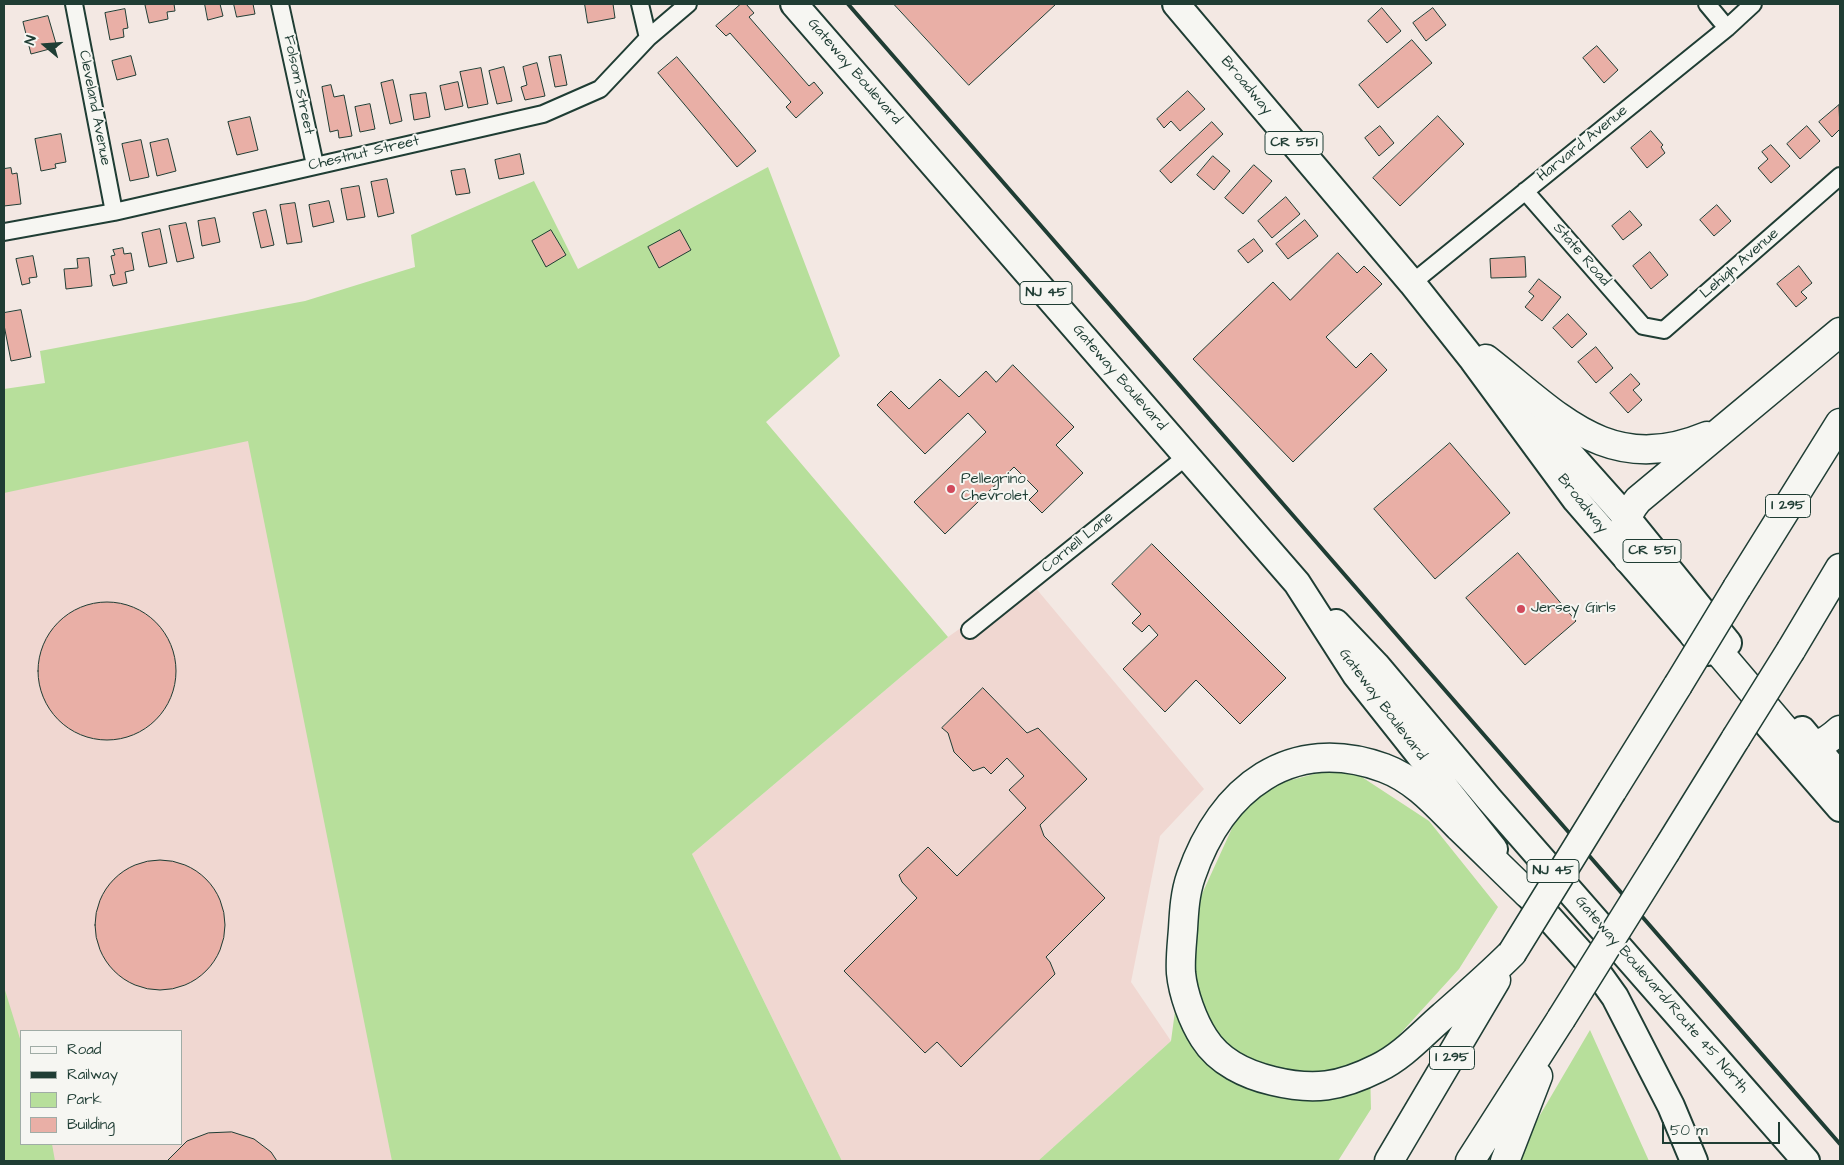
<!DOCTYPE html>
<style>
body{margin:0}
#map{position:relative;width:1844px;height:1165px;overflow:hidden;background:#f3e8e3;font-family:"Architects Daughter",sans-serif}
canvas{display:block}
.frame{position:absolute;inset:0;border:5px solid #1f3d34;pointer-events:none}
.legend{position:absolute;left:20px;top:1030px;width:162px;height:115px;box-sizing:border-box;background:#f6f6f2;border:1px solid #a0aca6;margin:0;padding:6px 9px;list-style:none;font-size:15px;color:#1f3d34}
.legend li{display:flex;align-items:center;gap:10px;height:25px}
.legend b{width:25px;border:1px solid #a0aca6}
.north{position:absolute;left:20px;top:20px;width:50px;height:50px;-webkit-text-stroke:4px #f6f6f2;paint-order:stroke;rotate:288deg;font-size:14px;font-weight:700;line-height:20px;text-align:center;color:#1f3d34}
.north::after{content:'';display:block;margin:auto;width:18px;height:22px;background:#1f3d34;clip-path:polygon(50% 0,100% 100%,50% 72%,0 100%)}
.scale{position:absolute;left:1662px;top:1122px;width:118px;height:22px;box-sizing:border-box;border:2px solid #1f3d34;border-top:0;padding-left:6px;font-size:15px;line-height:18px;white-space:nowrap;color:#1f3d34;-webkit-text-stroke:4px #f6f6f2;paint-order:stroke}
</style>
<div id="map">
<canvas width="1844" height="1165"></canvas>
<div class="frame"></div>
<ul class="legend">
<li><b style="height:6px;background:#f6f6f2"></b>Road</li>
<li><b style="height:6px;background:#1f3d34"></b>Railway</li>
<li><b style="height:14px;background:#b7df9b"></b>Park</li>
<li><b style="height:14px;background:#e9afa6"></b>Building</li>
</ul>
<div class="north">N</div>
<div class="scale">50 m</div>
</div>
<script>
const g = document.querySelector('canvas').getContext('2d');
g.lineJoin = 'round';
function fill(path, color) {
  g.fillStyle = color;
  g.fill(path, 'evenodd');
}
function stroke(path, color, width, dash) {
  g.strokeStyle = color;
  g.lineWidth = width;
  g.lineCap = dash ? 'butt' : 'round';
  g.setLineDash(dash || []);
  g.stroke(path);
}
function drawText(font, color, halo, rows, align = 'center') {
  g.font = font + ' "Architects Daughter",sans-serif';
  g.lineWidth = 4;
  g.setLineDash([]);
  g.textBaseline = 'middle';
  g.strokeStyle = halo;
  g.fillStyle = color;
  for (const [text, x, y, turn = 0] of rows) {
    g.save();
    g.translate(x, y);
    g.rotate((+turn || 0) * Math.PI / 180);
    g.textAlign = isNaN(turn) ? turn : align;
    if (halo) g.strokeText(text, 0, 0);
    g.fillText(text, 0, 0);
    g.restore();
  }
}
const built = new Path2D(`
 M 261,357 L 428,1161 L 4,1161 L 4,413 ZM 21,1031 L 181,1031 L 181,1144 L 21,1144 Z
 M 1029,580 L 1204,789 L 1160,836 L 1131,982 L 1171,1041 L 1038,1161 L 842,1161 L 692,854 L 948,637 Z`);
const green = new Path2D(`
 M 768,167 L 840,356 L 766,422 L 948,637 L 692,854 L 842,1161 L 392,1161 L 248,441 L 4,493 L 4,389 L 45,383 L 40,351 L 305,301 L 415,267 L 411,235 L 534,181 L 578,269 Z
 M 1345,766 L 1429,821 L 1498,907 L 1459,969 L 1370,1067 L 1371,1109 L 1338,1161 L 1038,1161 L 1171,1041 L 1186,929 L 1249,791 Z
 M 4,987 L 21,1042 L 21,1144 L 52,1144 L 55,1161 L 4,1161 Z
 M 1590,1030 L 1649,1161 L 1513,1161 Z`);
const building = new Path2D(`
 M 174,4 L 175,11 L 167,12 L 168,19 L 149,23 L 145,5 Z
 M 205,4 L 220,4 L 223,16 L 208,20 Z
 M 234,4 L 253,4 L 255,14 L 237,17 Z
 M 585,4 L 613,4 L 615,18 L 588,23 Z
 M 741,4 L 746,4 L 754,13 L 749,17 L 809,86 L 814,82 L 823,93 L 796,118 L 786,107 L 791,102 L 730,33 L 726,36 L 716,26 Z
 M 894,4 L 1056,4 L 969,85 Z
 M 1382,8 L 1401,31 L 1387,43 L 1368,21 Z
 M 1433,8 L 1446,25 L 1426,41 L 1413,23 Z
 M 125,9 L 128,28 L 123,29 L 124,37 L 110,40 L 105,13 Z
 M 48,16 L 57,47 L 31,54 L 23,22 Z
 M 1412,40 L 1432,63 L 1378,108 L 1359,85 Z
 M 1597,46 L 1618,70 L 1604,83 L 1583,58 Z
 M 561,55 L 567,85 L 555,87 L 549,57 Z
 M 131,56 L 136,75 L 117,80 L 112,61 Z
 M 677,57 L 756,151 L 737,167 L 658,73 Z
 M 537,63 L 545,96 L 525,100 L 521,87 L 527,85 L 523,67 Z
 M 504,67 L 512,101 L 497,104 L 489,71 Z
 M 481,68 L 488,104 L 468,108 L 460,72 Z
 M 393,80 L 402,121 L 390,124 L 381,83 Z
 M 458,82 L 463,106 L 445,110 L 440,86 Z
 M 331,85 L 334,97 L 344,95 L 352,136 L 339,138 L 338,130 L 330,132 L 322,87 Z
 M 1188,91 L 1205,109 L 1180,131 L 1171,121 L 1164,128 L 1157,119 Z
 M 426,93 L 430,117 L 414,120 L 410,95 Z
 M 370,104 L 375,129 L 360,132 L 355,107 Z
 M 1839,105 L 1840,129 L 1832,137 L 1819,122 Z
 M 1438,116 L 1464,144 L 1400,206 L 1373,178 Z
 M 250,117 L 258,150 L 237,155 L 228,122 Z
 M 1212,122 L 1223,134 L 1171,183 L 1160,171 Z
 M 1380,126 L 1394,143 L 1379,156 L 1365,138 Z
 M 1807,126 L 1820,141 L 1800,159 L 1787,144 Z
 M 1651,131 L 1663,145 L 1661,147 L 1665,153 L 1647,168 L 1631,148 Z
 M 61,134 L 66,162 L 55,164 L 56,168 L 41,171 L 35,139 Z
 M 168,139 L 176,171 L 157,176 L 150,143 Z
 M 141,140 L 149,177 L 130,181 L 122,144 Z
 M 1771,145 L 1790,166 L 1771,183 L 1758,168 L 1768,159 L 1762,152 Z
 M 520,154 L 524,174 L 499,179 L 495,160 Z
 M 1213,156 L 1230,171 L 1214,190 L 1197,175 Z
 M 1254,165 L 1272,181 L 1243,214 L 1225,198 Z
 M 11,168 L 12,174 L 17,173 L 21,204 L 4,206 L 4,169 Z
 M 465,169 L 470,193 L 456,195 L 451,171 Z
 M 387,179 L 394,213 L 378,217 L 371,182 Z
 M 359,186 L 365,217 L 347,220 L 341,189 Z
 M 1286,197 L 1300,214 L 1272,238 L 1258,221 Z
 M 329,201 L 334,222 L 313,227 L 309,205 Z
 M 295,203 L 302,242 L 287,244 L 280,205 Z
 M 1717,205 L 1731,221 L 1714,236 L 1700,220 Z
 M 266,210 L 274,245 L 261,248 L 253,213 Z
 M 1630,211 L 1642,225 L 1623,240 L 1612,226 Z
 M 215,218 L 220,242 L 202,246 L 198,221 Z
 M 1305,220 L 1318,236 L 1288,259 L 1276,244 Z
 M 186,223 L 194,258 L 177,262 L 169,226 Z
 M 160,229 L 167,263 L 149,267 L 142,233 Z
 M 551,230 L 566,255 L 546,267 L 532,241 Z
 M 680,230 L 691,250 L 659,268 L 648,247 Z
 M 1254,239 L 1263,251 L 1248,263 L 1238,251 Z
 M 123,248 L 124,254 L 131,253 L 134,270 L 125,272 L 127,283 L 113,286 L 110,275 L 115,274 L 111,256 L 115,255 L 113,250 Z
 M 1650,252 L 1668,275 L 1651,289 L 1633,266 Z
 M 1338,253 L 1357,273 L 1364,266 L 1382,284 L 1326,337 L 1356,368 L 1371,353 L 1387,370 L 1293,462 L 1193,359 L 1273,282 L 1290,300 Z
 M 33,256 L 37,277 L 29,278 L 30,283 L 22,285 L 16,259 Z
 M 1525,257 L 1526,277 L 1491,278 L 1490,259 Z
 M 89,258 L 92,286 L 66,289 L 64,269 L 78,268 L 77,259 Z
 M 1799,266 L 1812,283 L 1801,292 L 1807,298 L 1796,307 L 1777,284 Z
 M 1539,279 L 1561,297 L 1542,321 L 1525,307 L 1534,296 L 1529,292 Z
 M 21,310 L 31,357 L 11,361 L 4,325 L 4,313 Z
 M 1568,314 L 1587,334 L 1572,348 L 1553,328 Z
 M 1596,347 L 1613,368 L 1596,383 L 1578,362 Z
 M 1013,365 L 1074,427 L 1056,445 L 1083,473 L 1042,513 L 1029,500 L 1038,491 L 1014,467 L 945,534 L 914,502 L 986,432 L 968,413 L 925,454 L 877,405 L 891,391 L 909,409 L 940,379 L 959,397 L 986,371 L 996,382 Z
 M 1631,374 L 1640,384 L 1633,390 L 1642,400 L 1628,413 L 1610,393 Z
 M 1450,443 L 1510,513 L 1435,579 L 1374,509 Z
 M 1152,544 L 1286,678 L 1240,724 L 1196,680 L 1165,712 L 1123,669 L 1158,635 L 1149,625 L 1142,632 L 1132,623 L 1141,614 L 1112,584 Z
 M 1518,553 L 1576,621 L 1525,665 L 1466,598 Z
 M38 671a69 69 0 1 1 138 0a69 69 0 1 1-138 0Z
 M 983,688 L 1027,733 L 1038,728 L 1087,779 L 1040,825 L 1044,836 L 1105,898 L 1046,957 L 1050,962 L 1055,974 L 961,1067 L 937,1042 L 925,1053 L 844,971 L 917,898 L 902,882 L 899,875 L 928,847 L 957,876 L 1026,808 L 1009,790 L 1024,776 L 1007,758 L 991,774 L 984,767 L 973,771 L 954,752 L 948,733 L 942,728 Z
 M95 925a65 65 0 1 1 130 0a65 65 0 1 1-130 0Z
 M 232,1132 L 254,1139 L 271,1152 L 277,1161 L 167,1161 L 187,1141 L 208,1133 Z`);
const street = new Path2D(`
 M 74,4 L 114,212
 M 280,4 L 315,165
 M 640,4 L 648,38
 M 1707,4 L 1727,28
 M 1525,191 L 1643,326 L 1664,330 L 1840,176
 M 4,232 L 114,212 L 543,114 L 600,89 L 648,38 L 688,4
 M 1412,283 L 1727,28 L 1753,4
 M 970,630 L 1187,456`);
const primary = new Path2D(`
 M 794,4 L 1297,583 L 1356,675 L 1494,849
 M 1176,4 L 1412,283 L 1473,360 L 1576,500 L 1708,652
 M 1520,398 L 1626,517 L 1728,643
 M 1336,623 L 1376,665 L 1489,799 L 1806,1161
 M 1768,725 L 1840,808
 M 1802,730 L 1840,776
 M 1525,891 L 1595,969 L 1615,997 L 1671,1106 L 1694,1161`);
const highway = new Path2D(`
 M 1486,359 C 1559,416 1608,477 1707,436
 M 1628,559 C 1621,535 1622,519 1638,500 L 1840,332
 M 1737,588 L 1840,423
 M 1694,635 L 1712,644 L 1786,731 C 1808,750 1819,749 1840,730
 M 1791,650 L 1840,568
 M 1612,791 L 1678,685
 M 1666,851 L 1736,738
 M 1512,953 C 1490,975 1467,995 1443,1016 C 1422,1034 1403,1056 1378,1068 C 1340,1087 1314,1091 1273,1081 C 1247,1075 1219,1062 1204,1038 C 1193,1021 1183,994 1181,973 C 1180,959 1182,943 1183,929 C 1184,911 1185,893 1191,876 C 1221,788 1291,734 1384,768 C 1416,780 1437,805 1460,828 C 1483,850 1505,872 1527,893
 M 1389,1161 L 1496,980
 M 1470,1161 L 1561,1019
 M 1505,1161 L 1538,1076`);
const rail = new Path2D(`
 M 848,4 L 1840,1144`);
const highwayBridge = new Path2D(`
 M 1678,685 L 1737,588
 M 1736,738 L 1791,650
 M 1512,953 L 1612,791
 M 1561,1019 L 1666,851`);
const markers = [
 [951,489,5,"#d1495b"],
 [1521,609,5,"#d1495b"]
];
const shields = [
 [1294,143,58],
 [1046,293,52],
 [1788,506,45],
 [1652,551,58],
 [1553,871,52],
 [1452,1058,45]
];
const shieldNames = [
 ["CR 551",1294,143],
 ["NJ 45",1046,293],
 ["I 295",1788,506],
 ["CR 551",1652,551],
 ["NJ 45",1553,871],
 ["I 295",1452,1058]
];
const streetNames = [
 ["Gateway Boulevard",854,72,49],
 ["Folsom Street",298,85,78],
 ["Broadway",1246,86,50],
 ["Cleveland Avenue",94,108,79],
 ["Harvard Avenue",1583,144,-39],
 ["Chestnut Street",364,154,-13],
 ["State Road",1581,255,49],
 ["Lehigh Avenue",1740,264,-41],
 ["Gateway Boulevard",1119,378,49],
 ["Broadway",1582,504,51],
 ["Cornell Lane",1078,543,-39],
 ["Gateway Boulevard",1382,705,53],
 ["Gateway Boulevard/Route 45 North",1661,995,49]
];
const poiNames = [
 ["Pellegrino",961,480],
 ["Chevrolet",961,497],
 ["Jersey Girls",1531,609]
];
fill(built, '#f0d7d1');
fill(green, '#b7df9b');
fill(building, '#e9afa6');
stroke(building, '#1f3d34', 1);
stroke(street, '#1f3d34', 20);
stroke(primary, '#1f3d34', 30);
stroke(highway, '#1f3d34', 31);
stroke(street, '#f6f6f2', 16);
stroke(primary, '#f6f6f2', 26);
stroke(highway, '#f6f6f2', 28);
stroke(rail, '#1f3d34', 4);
stroke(highwayBridge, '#1f3d34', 31, []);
stroke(highwayBridge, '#f6f6f2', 28);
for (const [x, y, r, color] of markers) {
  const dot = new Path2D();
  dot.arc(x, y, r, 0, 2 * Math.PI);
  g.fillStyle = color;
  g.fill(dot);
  stroke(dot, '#f6f6f2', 2);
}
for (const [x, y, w] of shields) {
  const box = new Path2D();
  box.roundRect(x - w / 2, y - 11.5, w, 23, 4);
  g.fillStyle = '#f6f6f2';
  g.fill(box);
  stroke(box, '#1f3d34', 1);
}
drawText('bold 14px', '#1f3d34', null, shieldNames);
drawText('15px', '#1f3d34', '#f6f6f2', streetNames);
drawText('15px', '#1f3d34', '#f6f6f2', poiNames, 'left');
</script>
